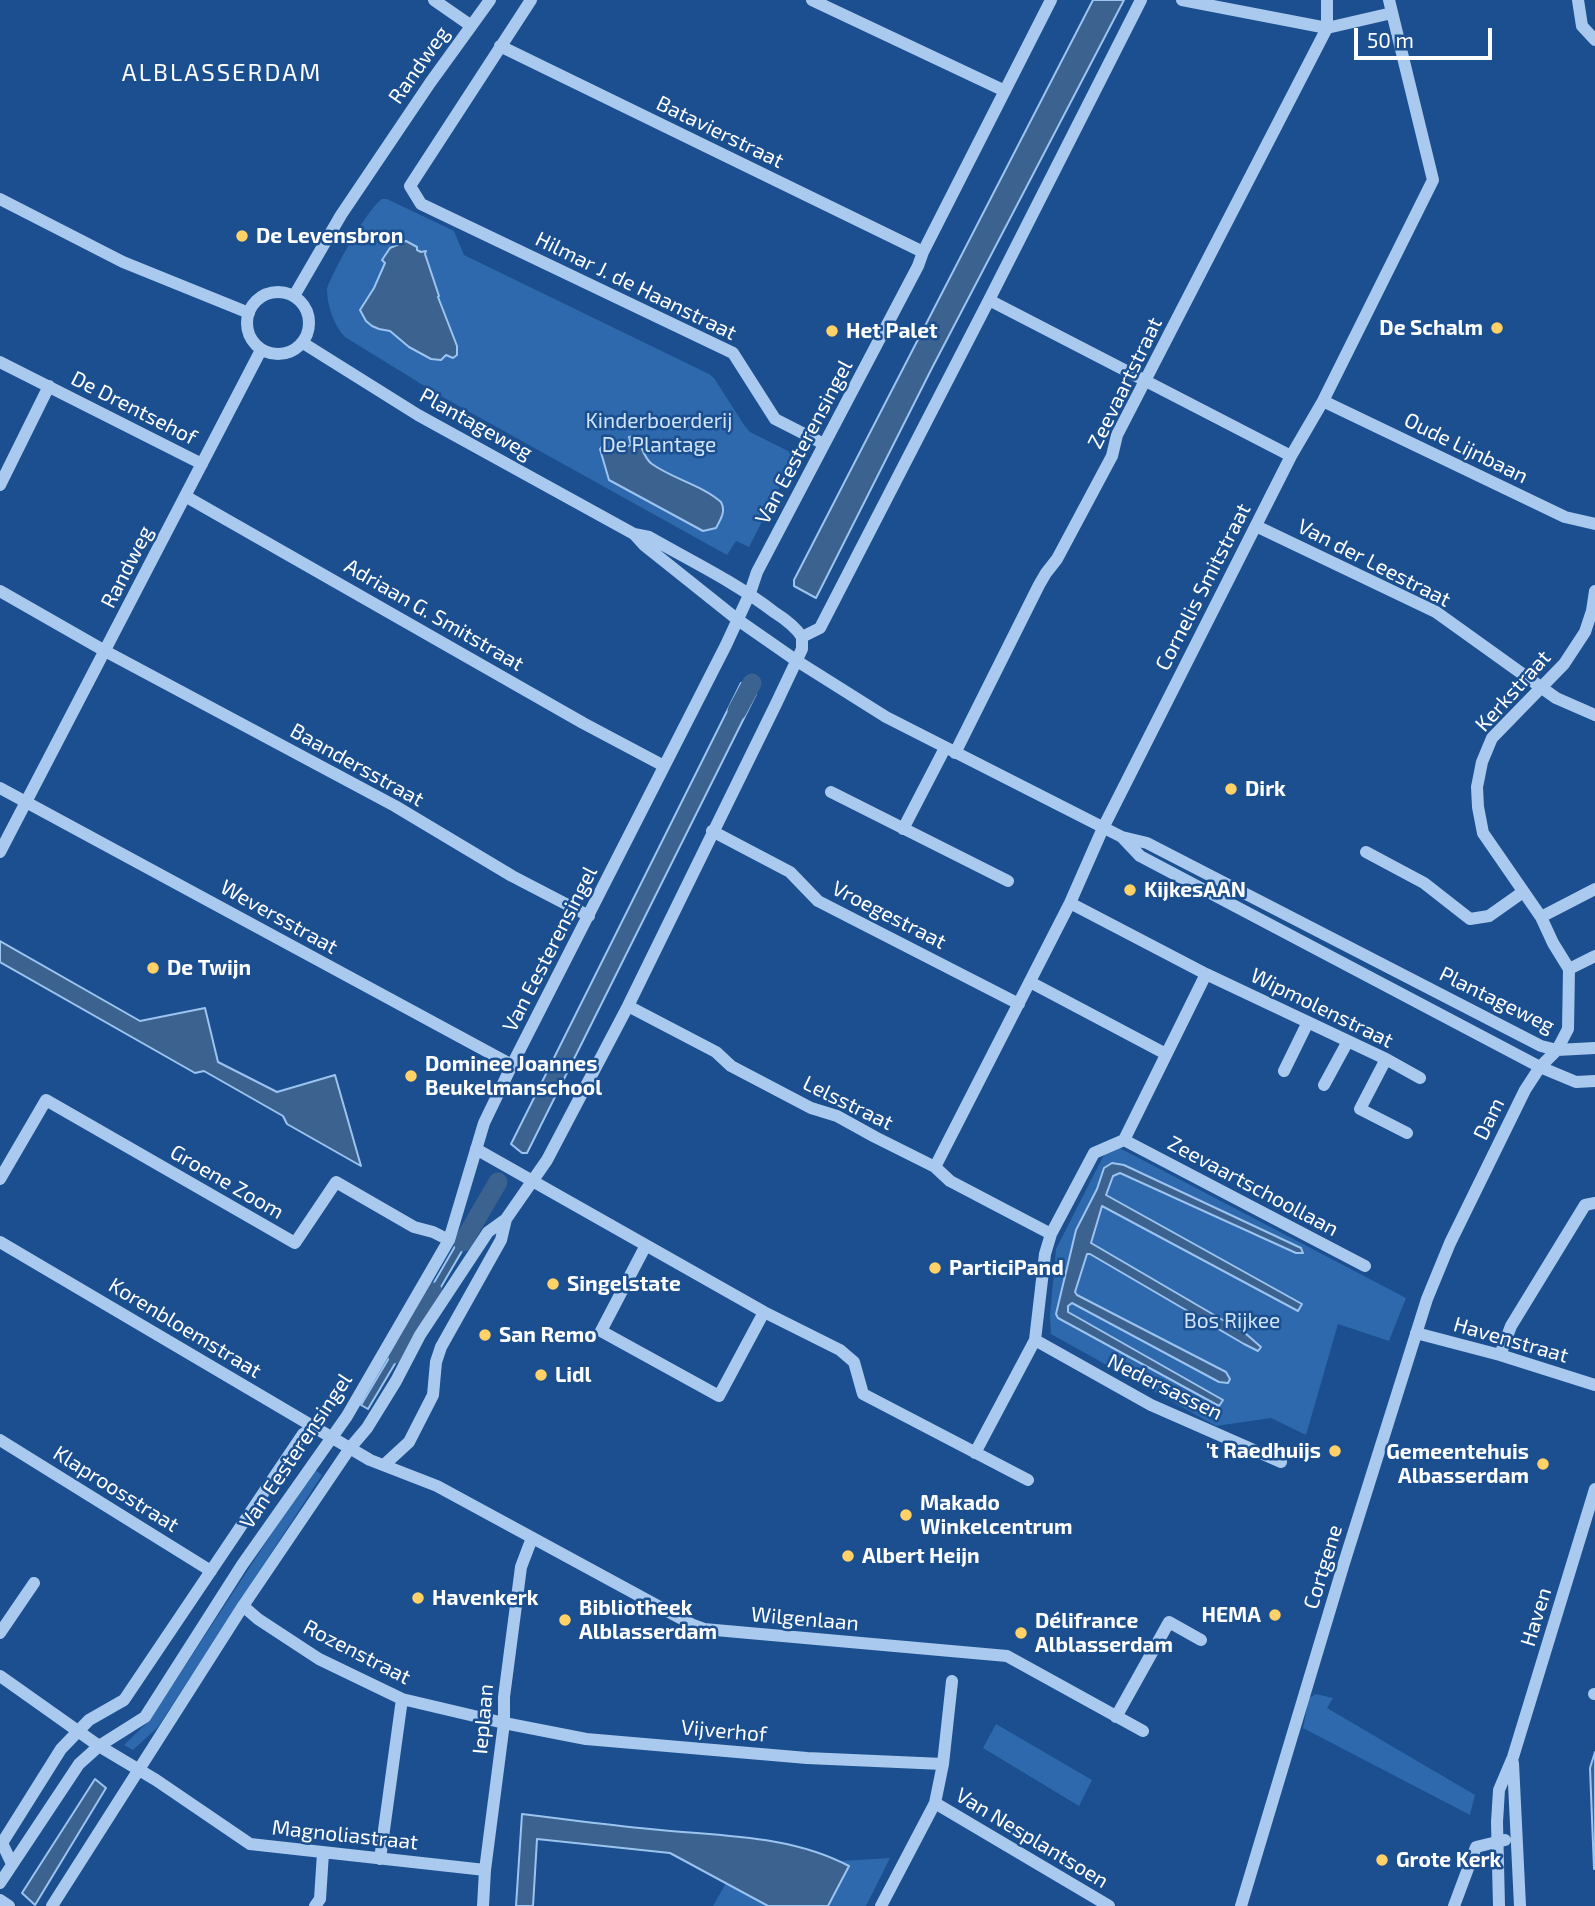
<!DOCTYPE html>
<meta charset="utf-8">
<style>
body{margin:0}
#map{position:relative;width:1595px;height:1906px;overflow:hidden;background:#1b4f8f;font-family:"Exo 2",sans-serif}
canvas{display:block}
.scale{position:absolute;left:1354px;top:28px;width:138px;height:32px;box-sizing:border-box;border:4px solid #fff;border-top:0;padding-left:9px;font-size:21px;line-height:24px;white-space:nowrap;color:#fff;-webkit-text-stroke:5px #1b4f8f;paint-order:stroke}
</style>
<div id="map">
<canvas width="1595" height="1906"></canvas>
<div class="scale">50 m</div>
</div>
<script>
const g = document.querySelector('canvas').getContext('2d');
g.lineJoin = 'round';
function fill(path, color) {
  g.fillStyle = color;
  g.fill(path, 'evenodd');
}
function stroke(path, color, width, dash) {
  g.strokeStyle = color;
  g.lineWidth = width;
  g.lineCap = dash ? 'butt' : 'round';
  g.setLineDash(dash || []);
  g.stroke(path);
}
function drawText(font, color, halo, rows, align = 'center') {
  g.font = font + ' "Exo 2",sans-serif';
  g.lineWidth = 5;
  g.setLineDash([]);
  g.textBaseline = 'middle';
  g.strokeStyle = halo;
  g.fillStyle = color;
  for (const [text, x, y, turn = 0] of rows) {
    g.save();
    g.translate(x, y);
    g.rotate((+turn || 0) * Math.PI / 180);
    g.textAlign = isNaN(turn) ? turn : align;
    if (halo) g.strokeText(text, 0, 0);
    g.fillText(text, 0, 0);
    g.restore();
  }
}
const green = new Path2D(`
 M 382,199 L 387,199 L 454,231 L 464,255 L 709,374 L 714,378 L 744,425 L 750,432 L 796,455 L 749,547 L 736,541 L 727,555 L 439,395 L 345,337 C 334,326 327,305 327,289 C 333,271 367,209 382,199 Z
 M 1110,1143 L 1406,1298 L 1389,1341 L 1338,1324 L 1306,1435 L 1271,1418 L 1216,1426 L 1051,1334 L 1050,1316 L 1056,1249 Z
 M 314,1469 L 322,1475 L 158,1727 L 133,1750 L 124,1745 L 149,1721 Z
 M 1316,1694 L 1333,1698 L 1327,1708 L 1475,1795 L 1470,1815 L 1303,1728 L 1309,1698 Z
 M 996,1724 L 1092,1780 L 1079,1806 L 983,1748 Z
 M 890,1858 L 866,1906 L 828,1906 L 848,1865 L 840,1861 Z
 M 726,1883 L 768,1906 L 713,1906 Z`);
const water = new Path2D(`
 M 1093,0 L 1124,0 L 932,368 L 816,598 L 794,586 L 794,580 Z
 M 406,241 L 417,247 L 417,250 L 421,252 L 426,251 L 425,254 L 439,296 L 438,297 L 457,346 L 457,355 L 453,358 L 446,355 L 441,360 L 431,359 L 409,347 L 390,331 L 379,329 L 372,326 L 366,321 L 360,310 L 374,288 L 385,263 L 382,260 L 390,248 Z
 M 635,436 C 642,444 643,458 652,464 C 673,479 702,485 721,502 C 726,511 721,519 716,528 L 703,531 L 609,480 L 600,449 L 603,445 L 605,452 L 631,445 L 629,437 Z
 M 741,683 L 754,690 L 756,694 L 527,1153 L 522,1153 L 511,1144 Z
 M 0,941 L 140,1021 L 205,1008 L 218,1062 L 277,1092 L 335,1075 L 361,1166 L 287,1124 L 283,1116 L 204,1071 L 195,1073 L 0,962 Z
 M 1112,1163 L 1124,1165 L 1301,1248 L 1303,1253 L 1296,1253 L 1120,1173 L 1113,1176 L 1106,1195 L 1302,1304 L 1298,1311 L 1102,1206 L 1091,1243 L 1245,1333 L 1261,1347 L 1258,1351 L 1244,1344 L 1090,1254 L 1087,1254 L 1075,1292 L 1077,1295 L 1226,1372 L 1230,1379 L 1228,1383 L 1219,1382 L 1072,1303 L 1068,1306 L 1068,1312 L 1223,1400 L 1219,1406 L 1058,1318 L 1056,1314 L 1076,1230 L 1097,1189 L 1104,1168 Z
 M 472,1217 L 479,1222 L 424,1316 L 417,1312 Z
 M 405,1331 L 412,1335 L 368,1409 L 361,1405 Z
 M 1595,1752 L 1595,1869 L 1594,1869 L 1590,1768 Z
 M 95,1779 L 106,1788 L 35,1905 L 22,1893 Z
 M 522,1814 C 565,1819 607,1825 650,1829 C 716,1836 789,1834 849,1866 L 828,1906 L 768,1906 L 670,1853 L 537,1839 L 533,1906 L 516,1906 Z`);
const canal = new Path2D(`
 M 737,711 L 752,683
 M 463,1242 L 498,1182
 M 397,1354 L 433,1292`);
const minor = new Path2D(`
 M 434,0 L 470,25
 M 531,0 L 410,186 L 421,204 L 733,353 L 775,419 L 824,444
 M 812,0 L 1005,91
 M 1182,0 L 1327,28 L 1392,13
 M 1578,0 L 1582,26 L 1595,40
 M 500,46 L 923,252
 M 0,199 L 123,262 L 249,313
 M247 323a31 31 0 1 1 62 0a31 31 0 1 1-62 0Z
 M 294,296 L 341,215 L 430,83 L 490,0
 M 989,300 L 1291,456
 M 303,343 L 418,415 L 634,534 L 649,537 C 691,561 735,582 774,612 C 785,619 795,626 802,637
 M 0,362 L 202,464
 M 1323,401 L 1565,517 L 1595,524
 M 0,485 L 49,386
 M 185,496 L 583,723 L 664,766
 M 1256,526 L 1436,612 L 1556,698 L 1595,715
 M 634,534 L 644,545 L 738,620 L 797,661 L 886,717 L 1122,837 L 1147,843 L 1541,1046 L 1557,1050 L 1595,1048
 M 0,591 L 105,651 L 395,806 L 512,876 L 589,916
 M 802,637 L 820,628 L 989,300 L 1141,0
 M 955,753 L 1039,585 L 1046,573 L 1057,559 L 1112,456 L 1117,435 L 1327,28 L 1327,0
 M 0,788 L 512,1065
 M 831,792 L 1008,881
 M 903,829 L 945,748
 M 712,831 L 790,872 L 818,901 L 1019,1004
 M 1122,837 L 1140,856 L 1540,1067 L 1576,1082 L 1595,1081
 M 0,852 L 261,350
 M 1366,852 L 1424,883 L 1470,919 L 1489,916 L 1523,892
 M 1070,903 L 1206,974 L 1386,1059 L 1420,1078
 M 1541,917 L 1595,889
 M 1569,969 L 1595,956
 M 1030,982 L 1166,1054
 M 628,1006 L 716,1052 L 731,1066 L 811,1108 L 837,1116 L 875,1137 L 935,1167 L 950,1181 L 1051,1234
 M 1386,1059 L 1360,1109 L 1407,1133
 M 1284,1071 L 1308,1022
 M 1324,1085 L 1348,1041
 M 1124,1140 L 1365,1266
 M 476,1149 L 764,1312 L 840,1350 L 854,1362 L 863,1394 L 1028,1480
 M 935,1167 L 1070,903 L 1103,828 L 1291,456 L 1323,401 L 1433,180 L 1389,0
 M 0,1179 L 46,1100 L 295,1243 L 336,1182 L 414,1227 L 433,1232 L 449,1240
 M 0,1242 L 370,1460 L 437,1486 L 693,1625 L 704,1629 L 1007,1656 L 1143,1731
 M 645,1247 L 601,1331 L 719,1396 L 764,1312
 M 1416,1333 L 1500,1355 L 1595,1385
 M 1035,1340 L 1151,1405 L 1281,1462
 M 1500,1355 L 1511,1326 L 1585,1205 L 1595,1203
 M 0,1440 L 211,1571
 M 975,1453 L 1035,1340 L 1045,1254 L 1051,1234 L 1094,1153 L 1124,1140 L 1206,974
 M 384,1465 L 409,1442 L 433,1395 L 436,1362 L 441,1347 L 501,1240 L 506,1219
 M 243,1606 L 258,1619 L 319,1659 L 402,1699 L 504,1723 L 586,1739 L 807,1758 L 943,1764
 M 0,1633 L 34,1583
 M 0,1676 L 99,1746 L 156,1780 L 250,1844 L 485,1870
 M 1594,1694 L 1595,1694
 M 1116,1717 L 1169,1622 L 1201,1640
 M 1513,1763 L 1520,1906
 M 935,1803 L 1109,1906
 M 380,1859 L 402,1699
 M 12,1864 L 2,1843 L 61,1749 L 89,1720 L 124,1700 L 303,1434 L 314,1427
 M 0,1883 L 79,1764 L 99,1746 L 145,1717 L 242,1565 L 347,1416 L 449,1240 L 484,1123 L 512,1065 L 726,645 L 750,593 L 757,572 L 918,266 L 923,252 L 1051,0
 M 0,1900 L 9,1906
 M 52,1906 L 243,1606 L 350,1448 L 367,1428 L 396,1381 L 420,1335 L 488,1232 L 506,1219 L 547,1160 L 628,1006 L 776,704 L 802,649 L 802,637
 M 315,1906 L 320,1899 L 323,1853
 M 483,1906 L 485,1870 L 504,1723 L 504,1697 L 521,1567 L 532,1538
 M 881,1906 L 935,1803 L 943,1764 L 952,1681
 M 1241,1906 L 1344,1563 L 1427,1299 L 1450,1243 L 1525,1090 L 1540,1067 L 1557,1050 L 1568,1029 L 1569,969 L 1553,943 L 1541,917 L 1483,833 L 1478,807 L 1477,787 L 1482,762 L 1492,738 L 1564,664 L 1585,632 L 1592,611 L 1595,591
 M 1454,1906 L 1476,1847 L 1505,1840
 M 1499,1906 L 1497,1822 L 1499,1790 L 1513,1757 L 1595,1489`);
const markers = [
 [242,236,7,"#ffd166"],
 [1497,328,7,"#ffd166"],
 [832,331,7,"#ffd166"],
 [1231,789,7,"#ffd166"],
 [1130,890,7,"#ffd166"],
 [153,968,7,"#ffd166"],
 [411,1076,7,"#ffd166"],
 [935,1268,7,"#ffd166"],
 [553,1284,7,"#ffd166"],
 [485,1335,7,"#ffd166"],
 [541,1375,7,"#ffd166"],
 [1335,1451,7,"#ffd166"],
 [1543,1464,7,"#ffd166"],
 [906,1515,7,"#ffd166"],
 [848,1556,7,"#ffd166"],
 [418,1598,7,"#ffd166"],
 [1275,1615,7,"#ffd166"],
 [565,1620,7,"#ffd166"],
 [1021,1633,7,"#ffd166"],
 [1382,1860,7,"#ffd166"]
];
const streetNames = [
 ["Randweg",419,65,-55],
 ["Batavierstraat",720,132,26],
 ["Hilmar J. de Haanstraat",636,286,26],
 ["Zeevaartstraat",1125,383,-64],
 ["De Drentsehof",134,408,27],
 ["Plantageweg",476,424,29],
 ["Van Eesterensingel",804,442,-62],
 ["Oude Lijnbaan",1466,448,26],
 ["Van der Leestraat",1374,563,27],
 ["Randweg",127,567,-63],
 ["Cornelis Smitstraat",1203,587,-63],
 ["Adriaan G. Smitstraat",434,615,30],
 ["Kerkstraat",1513,691,-48],
 ["Baandersstraat",357,765,29],
 ["Vroegestraat",889,915,27],
 ["Weversstraat",279,917,29],
 ["Van Eesterensingel",550,949,-63],
 ["Plantageweg",1497,1000,26],
 ["Wipmolenstraat",1322,1008,26],
 ["Lelsstraat",848,1103,26],
 ["Dam",1489,1119,-64],
 ["Groene Zoom",227,1182,30],
 ["Zeevaartschoollaan",1253,1186,28],
 ["Korenbloemstraat",185,1328,31],
 ["Havenstraat",1511,1340,16],
 ["Nedersassen",1165,1387,26],
 ["Van Eesterensingel",296,1451,-56],
 ["Klaproosstraat",116,1489,32],
 ["Cortgene",1323,1567,-73],
 ["Haven",1536,1617,-73],
 ["Wilgenlaan",805,1619,5],
 ["Rozenstraat",357,1652,27],
 ["Ieplaan",483,1719,-85],
 ["Vijverhof",724,1731,5],
 ["Magnoliastraat",345,1835,6],
 ["Van Nesplantsoen",1032,1838,31]
];
const poiNames = [
 ["De Levensbron",256,236],
 ["De Schalm",1483,328,"right"],
 ["Het Palet",846,331],
 ["Dirk",1245,789],
 ["KijkesAAN",1144,890],
 ["De Twijn",167,968],
 ["Dominee Joannes",425,1064],
 ["Beukelmanschool",425,1088],
 ["ParticiPand",949,1268],
 ["Singelstate",567,1284],
 ["San Remo",499,1335],
 ["Lidl",555,1375],
 ["'t Raedhuijs",1321,1451,"right"],
 ["Gemeentehuis",1529,1452,"right"],
 ["Albasserdam",1529,1476,"right"],
 ["Makado",920,1503],
 ["Winkelcentrum",920,1527],
 ["Albert Heijn",862,1556],
 ["Havenkerk",432,1598],
 ["Bibliotheek",579,1608],
 ["Alblasserdam",579,1632],
 ["HEMA",1261,1615,"right"],
 ["Délifrance",1035,1621],
 ["Alblasserdam",1035,1645],
 ["Grote Kerk",1396,1860]
];
const parkNames = [
 ["Kinderboerderij",659,421],
 ["De Plantage",659,445],
 ["Bos Rijkee",1232,1321]
];
const quarterNames = [
 ["ALBLASSERDAM",222,73]
];
fill(green, '#2e69ad');
fill(water, '#3c6290');
stroke(water, '#9cc4f0', 2);
stroke(canal, '#3c6290', 19);
stroke(minor, '#a9c9ee', 12);
for (const [x, y, r, color] of markers) {
  const dot = new Path2D();
  dot.arc(x, y, r, 0, 2 * Math.PI);
  g.fillStyle = color;
  g.fill(dot);
  stroke(dot, '#1b4f8f', 2.5);
}
drawText('21px', '#fff', '#1b4f8f', streetNames);
drawText('bold 21px', '#fff', '#1b4f8f', poiNames, 'left');
drawText('21px', '#cfe3fa', '#1b4f8f', parkNames);
g.letterSpacing = '2px';
drawText('24px', '#fff', '#1b4f8f', quarterNames);
g.letterSpacing = '0px';
</script>
